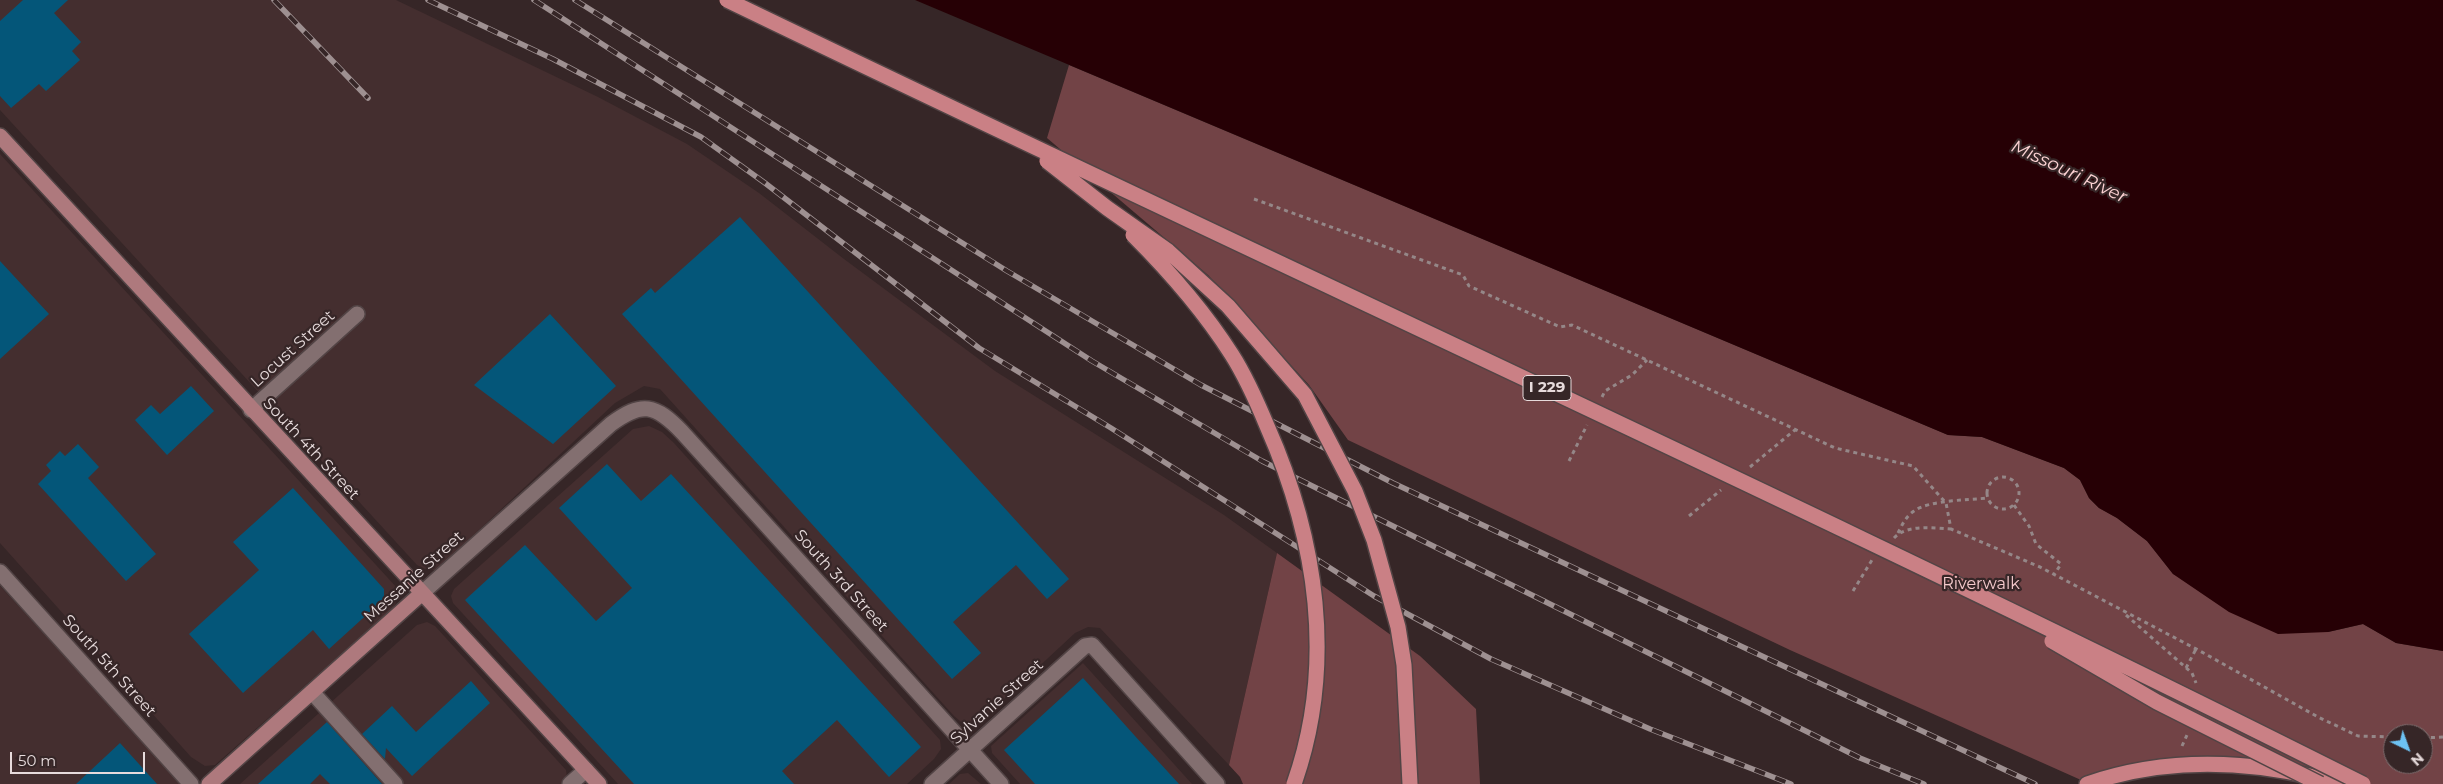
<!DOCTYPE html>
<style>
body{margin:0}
#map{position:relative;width:2443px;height:784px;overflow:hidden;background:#362627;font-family:Montserrat,sans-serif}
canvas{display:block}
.north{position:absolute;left:2383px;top:724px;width:50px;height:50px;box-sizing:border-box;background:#362627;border:1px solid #7d6e6f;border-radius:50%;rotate:138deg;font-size:14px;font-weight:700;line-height:20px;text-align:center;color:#e7dbdc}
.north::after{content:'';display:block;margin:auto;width:18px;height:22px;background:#6dc2f3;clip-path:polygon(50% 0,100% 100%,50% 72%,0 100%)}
.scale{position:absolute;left:10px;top:752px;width:135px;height:22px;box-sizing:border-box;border:2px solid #e7dbdc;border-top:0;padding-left:6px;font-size:15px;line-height:18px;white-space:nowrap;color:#e7dbdc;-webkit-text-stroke:4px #362627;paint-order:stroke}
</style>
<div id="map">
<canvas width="2443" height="784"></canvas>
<div class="north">N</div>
<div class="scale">50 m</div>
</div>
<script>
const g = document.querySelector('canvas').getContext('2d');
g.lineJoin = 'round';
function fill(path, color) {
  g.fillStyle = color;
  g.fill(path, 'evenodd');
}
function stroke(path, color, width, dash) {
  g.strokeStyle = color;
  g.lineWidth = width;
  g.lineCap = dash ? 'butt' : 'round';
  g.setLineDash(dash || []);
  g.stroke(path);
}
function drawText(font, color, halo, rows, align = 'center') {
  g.font = font + ' Montserrat,sans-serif';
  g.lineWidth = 4.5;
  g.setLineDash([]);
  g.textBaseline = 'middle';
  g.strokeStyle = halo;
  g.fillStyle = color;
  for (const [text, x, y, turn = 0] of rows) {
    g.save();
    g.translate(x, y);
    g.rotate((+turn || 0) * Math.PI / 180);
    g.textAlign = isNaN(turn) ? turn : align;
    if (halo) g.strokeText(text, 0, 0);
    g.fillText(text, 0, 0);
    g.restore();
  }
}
const built = new Path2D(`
 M 0,0 L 396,0 L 598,97 L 687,144 L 759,193 L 844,259 L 995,371 L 1224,515 L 1277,553 L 1229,765 L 1100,628 L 1088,627 L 1075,633 L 977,724 L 966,726 L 954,716 L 660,389 L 644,386 L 615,403 L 436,570 L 427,570 L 417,565 L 0,110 Z
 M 0,154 L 398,589 L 399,597 L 393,608 L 215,765 L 205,766 L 191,757 L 0,543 Z
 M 649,426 L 662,432 L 674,443 L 940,740 L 941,749 L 934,759 L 907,784 L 618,784 L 453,603 L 451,596 L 454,589 L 633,429 Z
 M 0,586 L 180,781 L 181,784 L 0,784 Z
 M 427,622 L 435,626 L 566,770 L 567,778 L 562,784 L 240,784 L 417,625 Z
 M 1083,663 L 1192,784 L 1020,784 L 992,753 L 991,746 Z
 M 968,773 L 981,784 L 949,784 L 960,774 Z`);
const green = new Path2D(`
 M 1069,65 L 1948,435 L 1982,437 L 2064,468 L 2080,480 L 2089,498 L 2099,508 L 2117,518 L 2147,541 L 2173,574 L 2328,632 L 2363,624 L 2396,643 L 2443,651 L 2443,784 L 2353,784 L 2285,767 L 2141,765 L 2081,780 L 1790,650 L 1348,440 L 1309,385 L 1208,275 L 1047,138 ZM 2393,734 L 2423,734 L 2423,764 L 2393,764 Z
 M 1277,553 L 1420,656 L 1476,709 L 1480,784 L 1243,784 L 1240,777 L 1229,765 Z`);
const water = new Path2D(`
 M 915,0 L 2443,0 L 2443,651 L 2396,643 L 2363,624 L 2328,632 L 2278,634 L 2229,612 L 2173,574 L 2147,541 L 2117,518 L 2099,508 L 2089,498 L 2080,480 L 2064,468 L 1982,437 L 1948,435 Z`);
const building = new Path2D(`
 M 23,0 L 68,0 L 54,13 L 81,42 L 72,51 L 80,60 L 46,91 L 39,84 L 11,108 L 0,96 L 0,21 Z
 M 740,217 L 1069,579 L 1047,599 L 1016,565 L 953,622 L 981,653 L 952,679 L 622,314 L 651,288 L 655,293 Z
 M 0,261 L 49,314 L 0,359 Z
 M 550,314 L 616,386 L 553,444 L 474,385 Z
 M 191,386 L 214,411 L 167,455 L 135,420 L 151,405 L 160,414 Z
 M 78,444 L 99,467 L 88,478 L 156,554 L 126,581 L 38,484 L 51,471 L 46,465 L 60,451 L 65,456 Z
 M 607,464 L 641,501 L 671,474 L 921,747 L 889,777 L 837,720 L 782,771 L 794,784 L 634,784 L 465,600 L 525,545 L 596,621 L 632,588 L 559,508 Z
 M 293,488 L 384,589 L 384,599 L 329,649 L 313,630 L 243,693 L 189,634 L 259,570 L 233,542 Z
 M 1083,678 L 1135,736 L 1179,784 L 1035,784 L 1004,750 Z
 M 471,681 L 490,703 L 412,776 L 386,748 L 385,759 L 362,734 L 392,706 L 416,732 Z
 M 327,722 L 382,784 L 330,784 L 320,774 L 310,784 L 258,784 Z
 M 120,743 L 157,784 L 76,784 Z`);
const path = new Path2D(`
 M 1254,199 L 1463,275 L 1469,286 L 1560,327 L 1572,325 L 1835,448 L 1913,466 L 1946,503 L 1951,529 L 2040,567 L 2200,651 L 2318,717 L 2358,736 L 2393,737
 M 1602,397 L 1605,391 L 1632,375 L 1647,360
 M 1569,461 L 1587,425
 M 1750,467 L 1796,429
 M1987 493a16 16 0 1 1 32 0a16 16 0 1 1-32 0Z
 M 2014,505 L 2029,526 L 2036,544 L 2061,564 L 2054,575
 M 1689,516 L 1721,490
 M 1898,533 C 1902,525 1906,516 1914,511 C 1929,500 1969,500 1988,498
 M 1894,538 C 1907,524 1933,528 1951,529
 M 1853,591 L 1872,560
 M 2126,615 L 2192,673 L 2196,683
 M 2186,668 L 2196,649
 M 2423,738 L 2443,737
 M 2182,746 L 2187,735`);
const minor = new Path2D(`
 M 251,410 L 357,314
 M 0,572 L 191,784
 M 421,594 L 611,424 C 642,401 655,404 682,432 L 1001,784
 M 312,692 L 395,784
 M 570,784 L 586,770
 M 932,784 L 1085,646 L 1092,645 L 1217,784`);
const major = new Path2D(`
 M 0,136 L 599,784
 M 209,784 L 421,594`);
const highway = new Path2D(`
 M 2087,784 C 2171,755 2256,760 2341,784`);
const rail = new Path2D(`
 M 274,0 L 368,98
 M 428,0 L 553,59 L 701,137 L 765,183 L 979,348 L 1111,428 L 1374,596 L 1491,659 L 1650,729 L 1791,784
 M 534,0 L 1092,361 L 1262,461 L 1860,758 L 1924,784
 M 575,0 L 1007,271 L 1201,385 L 1393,483 L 2035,784`);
const highwayBridge = new Path2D(`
 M 727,0 C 1271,263 1822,512 2363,784
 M 1047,161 L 1107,208 L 1168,251 L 1228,306 L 1305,395 L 1355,491 L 1374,540 L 1398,627 L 1404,665 L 1410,784
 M 1133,235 C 1170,272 1204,311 1232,355 C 1246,377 1257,402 1267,426 C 1317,539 1336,665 1294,784
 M 2052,641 L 2157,702 L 2320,784`);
const shields = [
 [1547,388,48]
];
const shieldNames = [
 ["I 229",1547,388]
];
const streetNames = [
 ["Locust Street",293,349,-42],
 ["South 4th Street",311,449,47],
 ["Messanie Street",414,577,-42],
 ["South 3rd Street",841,581,48],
 ["South 5th Street",109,666,48],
 ["Sylvanie Street",997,702,-42]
];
const parkNames = [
 ["Riverwalk",1981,584]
];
const waterNames = [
 ["Missouri River",2069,172,25]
];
fill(built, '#442e2f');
fill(green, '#724346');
fill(water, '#260005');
fill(building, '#045679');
stroke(minor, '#524445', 18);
stroke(major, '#524445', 18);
stroke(highway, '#524445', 18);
stroke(path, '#958788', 3, [4, 4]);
stroke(minor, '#836f70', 15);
stroke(major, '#ae797d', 15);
stroke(highway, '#ca8085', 15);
stroke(rail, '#9e9091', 5.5);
stroke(rail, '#362627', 4, [11]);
stroke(highwayBridge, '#524445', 18, []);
stroke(highwayBridge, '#ca8085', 15);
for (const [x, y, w] of shields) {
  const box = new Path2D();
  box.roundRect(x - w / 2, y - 12.5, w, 25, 4);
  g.fillStyle = '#362627';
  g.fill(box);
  stroke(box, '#e7dbdc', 1);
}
drawText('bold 15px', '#e7dbdc', null, shieldNames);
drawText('16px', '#e7dbdc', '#362627', streetNames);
drawText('16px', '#f5cacc', '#362627', parkNames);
drawText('italic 18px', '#fdd3d4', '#362627', waterNames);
</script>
